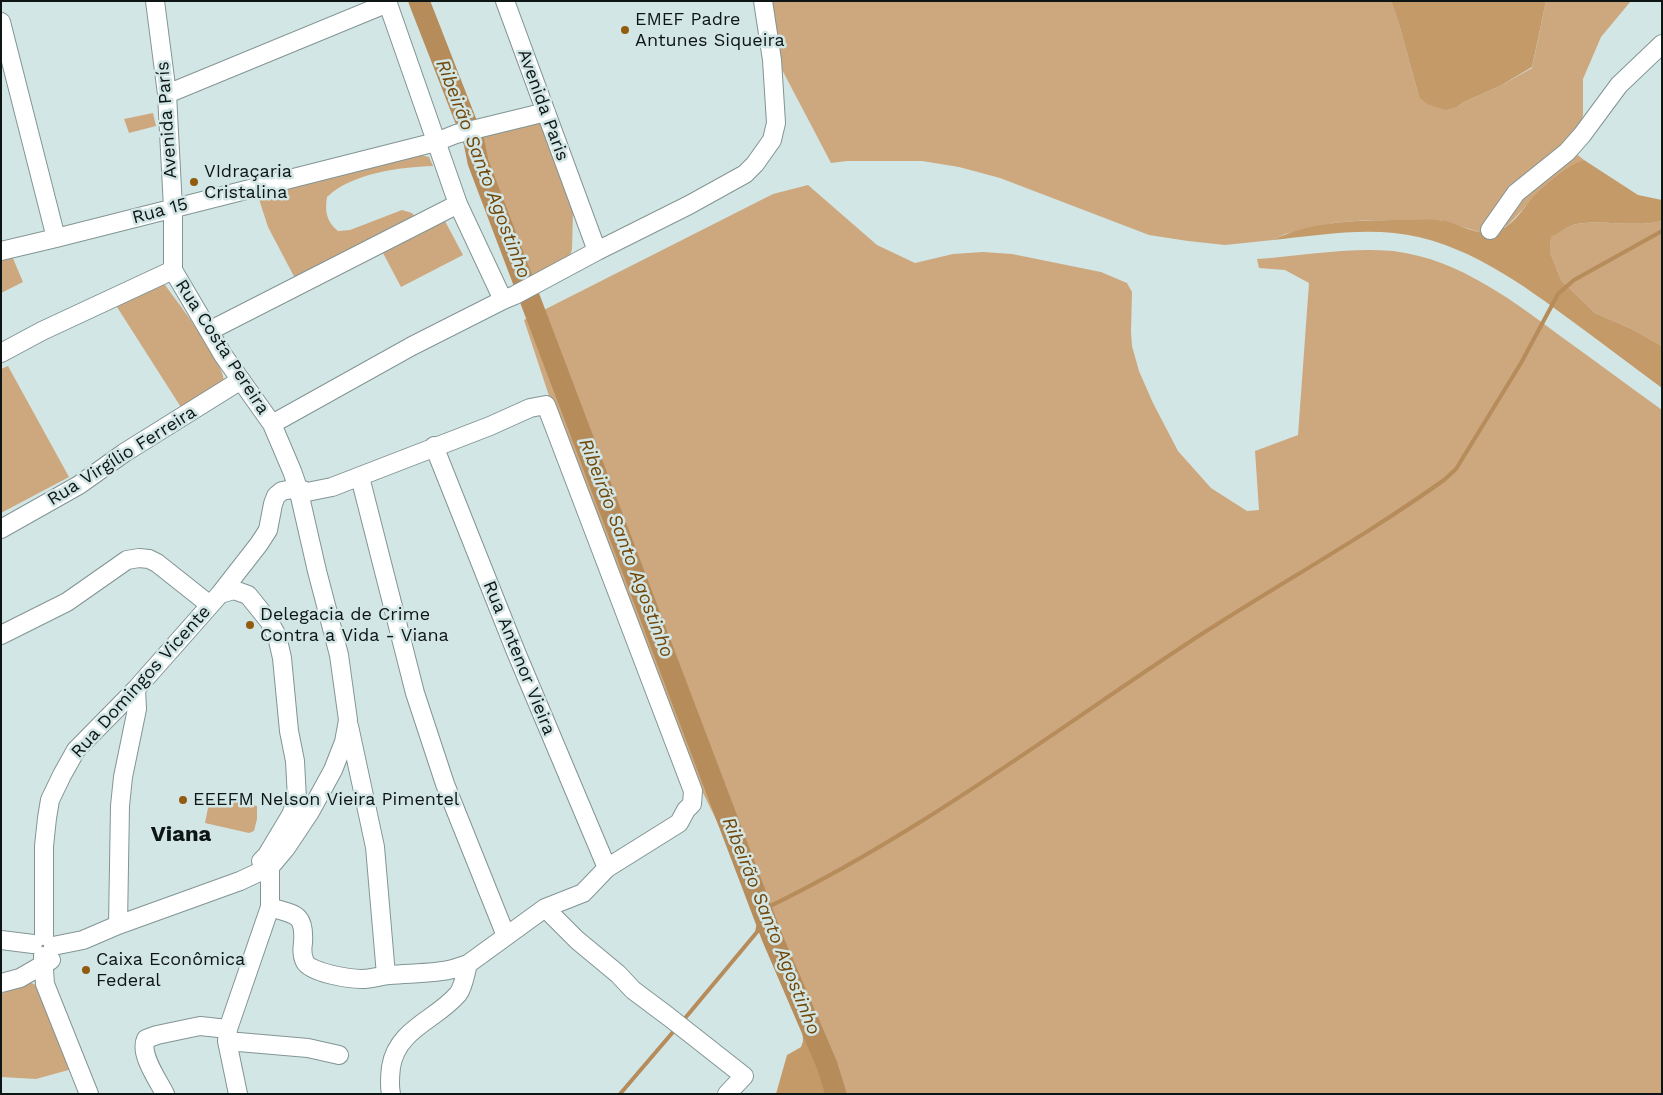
<!DOCTYPE html>
<meta charset="utf-8">
<style>
body{margin:0}
#map{position:relative;width:1663px;height:1095px;overflow:hidden;background:#d3e6e6;font-family:"Work Sans",sans-serif}
canvas{display:block}
.frame{position:absolute;inset:0;border:2px solid #0e1515;pointer-events:none}
</style>
<div id="map">
<canvas width="1663" height="1095"></canvas>
<div class="frame"></div>
</div>
<script>
const g = document.querySelector('canvas').getContext('2d');
g.lineJoin = 'round';
function fill(path, color) {
  g.fillStyle = color;
  g.fill(path, 'evenodd');
}
function stroke(path, color, width, dash) {
  g.strokeStyle = color;
  g.lineWidth = width;
  g.lineCap = dash ? 'butt' : 'round';
  g.setLineDash(dash || []);
  g.stroke(path);
}
function drawText(font, color, halo, rows, align = 'center') {
  g.font = font + ' "Work Sans",sans-serif';
  g.lineWidth = 5;
  g.setLineDash([]);
  g.textBaseline = 'middle';
  g.strokeStyle = halo;
  g.fillStyle = color;
  for (const [text, x, y, turn = 0] of rows) {
    g.save();
    g.translate(x, y);
    g.rotate((+turn || 0) * Math.PI / 180);
    g.textAlign = isNaN(turn) ? turn : align;
    if (halo) g.strokeText(text, 0, 0);
    g.fillText(text, 0, 0);
    g.restore();
  }
}
const green = new Path2D(`
 M 767,1 L 1391,1 L 1399,24 L 1419,97 L 1457,107 L 1464,102 L 1500,86 L 1532,68 L 1546,1 L 1631,1 L 1601,37 L 1583,79 L 1583,115 L 1574,152 L 1584,160 L 1556,177 L 1544,187 L 1508,225 L 1491,233 L 1479,232 L 1440,220 L 1367,220 L 1333,223 L 1285,234 L 1273,240 L 1225,245 L 1188,241 L 1149,235 L 1000,178 L 959,167 L 922,161 L 847,161 L 831,163 L 779,64 Z
 M 153,113 L 156,126 L 129,133 L 124,119 Z
 M 537,123 L 544,124 L 573,211 L 572,249 L 569,260 L 524,284 L 478,162 L 474,142 L 472,137 Z
 M 421,155 L 429,157 L 433,166 C 400,167 352,173 327,197 C 325,211 326,221 338,231 L 350,230 L 402,210 L 412,213 L 420,223 L 299,286 L 268,227 L 258,196 L 405,157 Z
 M 808,185 L 877,245 L 915,263 L 953,254 L 983,252 L 1012,254 L 1101,272 L 1127,283 L 1132,292 L 1131,332 L 1132,346 L 1139,371 L 1153,403 L 1178,451 L 1211,488 L 1247,511 L 1259,510 L 1255,451 L 1298,435 L 1309,283 L 1285,270 L 1259,268 L 1257,259 C 1302,256 1348,247 1393,251 C 1461,259 1517,304 1570,343 C 1601,365 1631,388 1662,410 L 1662,1094 L 833,1094 L 762,913 L 703,793 L 584,502 L 524,320 L 773,194 Z
 M 445,221 L 463,255 L 401,287 L 383,253 Z
 M 1662,221 L 1662,346 L 1632,329 L 1595,313 L 1561,280 L 1550,252 L 1550,243 L 1552,235 C 1561,233 1568,225 1577,224 C 1605,219 1634,228 1662,221 Z
 M 12,256 L 23,282 L 1,293 L 1,258 Z
 M 163,284 L 165,285 C 178,303 225,363 224,382 L 184,412 L 117,307 L 137,295 Z
 M 8,366 L 69,477 L 1,513 L 1,369 Z
 M 219,796 L 257,806 L 257,819 L 254,831 L 249,833 L 205,823 L 210,798 Z
 M 28,982 L 34,984 L 38,988 L 72,1069 L 36,1079 L 1,1077 L 1,994 Z`);
const forest = new Path2D(`
 M 1391,1 L 1546,1 L 1532,67 L 1500,86 L 1464,102 L 1457,107 L 1445,110 L 1427,104 L 1419,97 L 1399,24 Z
 M 1584,160 L 1638,195 L 1662,200 L 1662,221 C 1634,228 1605,219 1577,224 C 1568,225 1561,233 1552,236 L 1550,243 L 1550,252 L 1561,280 L 1595,313 L 1632,329 L 1662,346 L 1662,388 C 1633,367 1605,345 1576,324 C 1522,284 1463,240 1394,233 C 1354,229 1313,236 1273,240 C 1312,220 1365,220 1407,220 C 1417,220 1428,219 1438,220 C 1457,221 1473,236 1493,232 C 1513,228 1522,209 1535,195 C 1546,184 1569,164 1584,160 Z
 M 801,1012 L 833,1094 L 776,1094 L 787,1055 L 801,1047 L 803,1041 Z`);
const stream = new Path2D(`
 M 686,1017 L 757,932 L 762,910 C 915,837 1051,733 1191,641 C 1275,586 1363,538 1444,480 L 1456,469 L 1521,363 L 1558,294 L 1574,280 L 1662,231
 M 620,1094 L 673,1032`);
const river = new Path2D(`
 M 419,1 L 474,142 L 478,162 L 772,937 L 827,1065 L 836,1094`);
const minor = new Path2D(`
 M 155,1 L 167,94 L 173,208 L 173,270
 M 387,1 L 458,204 L 503,300
 M 505,1 L 597,251
 M 1,22 L 56,238
 M 167,94 L 388,3
 M 1490,230 L 1516,193 L 1567,152 L 1582,135 L 1619,85 L 1662,44
 M 1,251 L 56,238 L 436,142 L 456,134 L 546,112
 M 209,331 L 458,204
 M 1,353 L 42,331 L 173,270
 M 272,424 L 412,346 L 503,300 L 515,295 L 597,251 L 689,205 L 745,174 L 755,164 L 772,140 L 776,123 L 772,60 L 763,1
 M 434,446 L 516,652 L 607,868
 M 360,477 L 415,693 L 445,784 L 506,936
 M 1,529 L 79,485 L 124,453 L 241,380
 M 220,594 L 234,590 L 248,595 L 269,621 L 277,636 L 282,658 L 289,731 L 295,761 L 297,799 L 291,815 L 267,855 L 261,861
 M 1,635 L 67,602 L 127,560 L 139,558 L 149,559 L 157,563 L 210,605
 M 349,726 L 375,847 L 386,975
 M 270,907 C 295,915 305,913 303,943 C 302,949 302,956 305,962 C 311,973 350,979 362,979 C 371,979 380,976 389,975 C 410,973 433,974 453,969 L 468,964 L 545,908 L 583,893 L 607,868 L 679,823 L 686,810 L 692,804 L 693,791 L 546,405 L 530,408 L 490,426 L 332,487 L 307,492 L 298,488
 M 545,908 L 577,940 L 618,974 L 633,990 L 669,1017 L 744,1076 L 727,1094
 M 118,925 L 120,806 L 123,777 L 137,709 L 136,689
 M 44,936 L 44,846 L 47,818 L 50,800 L 62,775 L 76,750 L 136,689 L 220,594 L 259,544 L 268,530 L 273,504 L 276,496 L 282,491 L 298,488
 M 1,940 L 33,944
 M 53,946 L 83,940 L 118,925 L 240,881 L 270,867 L 286,848 L 310,812 L 333,770 L 344,742 L 348,720 L 339,655 L 317,571 L 298,488 L 292,471 L 272,424 L 223,355 L 173,270
 M 43,956 L 45,984 L 89,1094
 M 1,983 L 20,978 L 51,960
 M 227,1041 L 308,1048 L 339,1055
 M 165,1094 C 158,1080 139,1054 146,1039 L 157,1035 L 200,1026 L 228,1029
 M 238,1094 L 227,1041 L 228,1029 L 270,907 L 270,867 L 268,858
 M 391,1094 C 389,1085 390,1076 391,1067 C 397,1029 436,1020 458,994 C 464,986 465,974 468,964`);
const markers = [
 [625,30,5,"#915c0f"],
 [194,182,5,"#915c0f"],
 [250,625,5,"#915c0f"],
 [183,800,5,"#915c0f"],
 [86,970,5,"#915c0f"]
];
const poiNames = [
 ["EMEF Padre",635,20],
 ["Antunes Siqueira",635,41],
 ["VIdraçaria",204,172],
 ["Cristalina",204,193],
 ["Delegacia de Crime",260,615],
 ["Contra a Vida - Viana",260,636],
 ["EEEFM Nelson Vieira Pimentel",193,800],
 ["Caixa Econômica",96,960],
 ["Federal",96,981]
];
const streetNames = [
 ["Avenida Paris",543,105,70],
 ["Avenida París",167,120,-94],
 ["Rua 15",160,211,-15],
 ["Rua Costa Pereira",222,347,57],
 ["Rua Virgílio Ferreira",122,456,-32],
 ["Rua Antenor Vieira",519,658,68],
 ["Rua Domingos Vicente",141,682,-48]
];
const waterNames = [
 ["Ribeirão Santo Agostinho",483,169,69],
 ["Ribeirão Santo Agostinho",626,548,69],
 ["Ribeirão Santo Agostinho",771,926,68]
];
const districtNames = [
 ["Viana",181,835]
];
fill(green, '#cda87e');
fill(forest, '#c59a69');
stroke(stream, '#b68c5b', 4);
stroke(river, '#b68c5b', 21);
stroke(minor, '#829494', 20);
stroke(minor, '#fff', 18);
for (const [x, y, r, color] of markers) {
  const dot = new Path2D();
  dot.arc(x, y, r, 0, 2 * Math.PI);
  g.fillStyle = color;
  g.fill(dot);
  stroke(dot, '#d3e6e6', 2);
}
drawText('18px', '#0e1515', '#d3e6e6', poiNames, 'left');
drawText('18px', '#0e1515', '#d3e6e6', streetNames);
drawText('italic 19px', '#714709', '#d3e6e6', waterNames);
drawText('bold 22px', '#0e1515', '#d3e6e6', districtNames);
</script>
